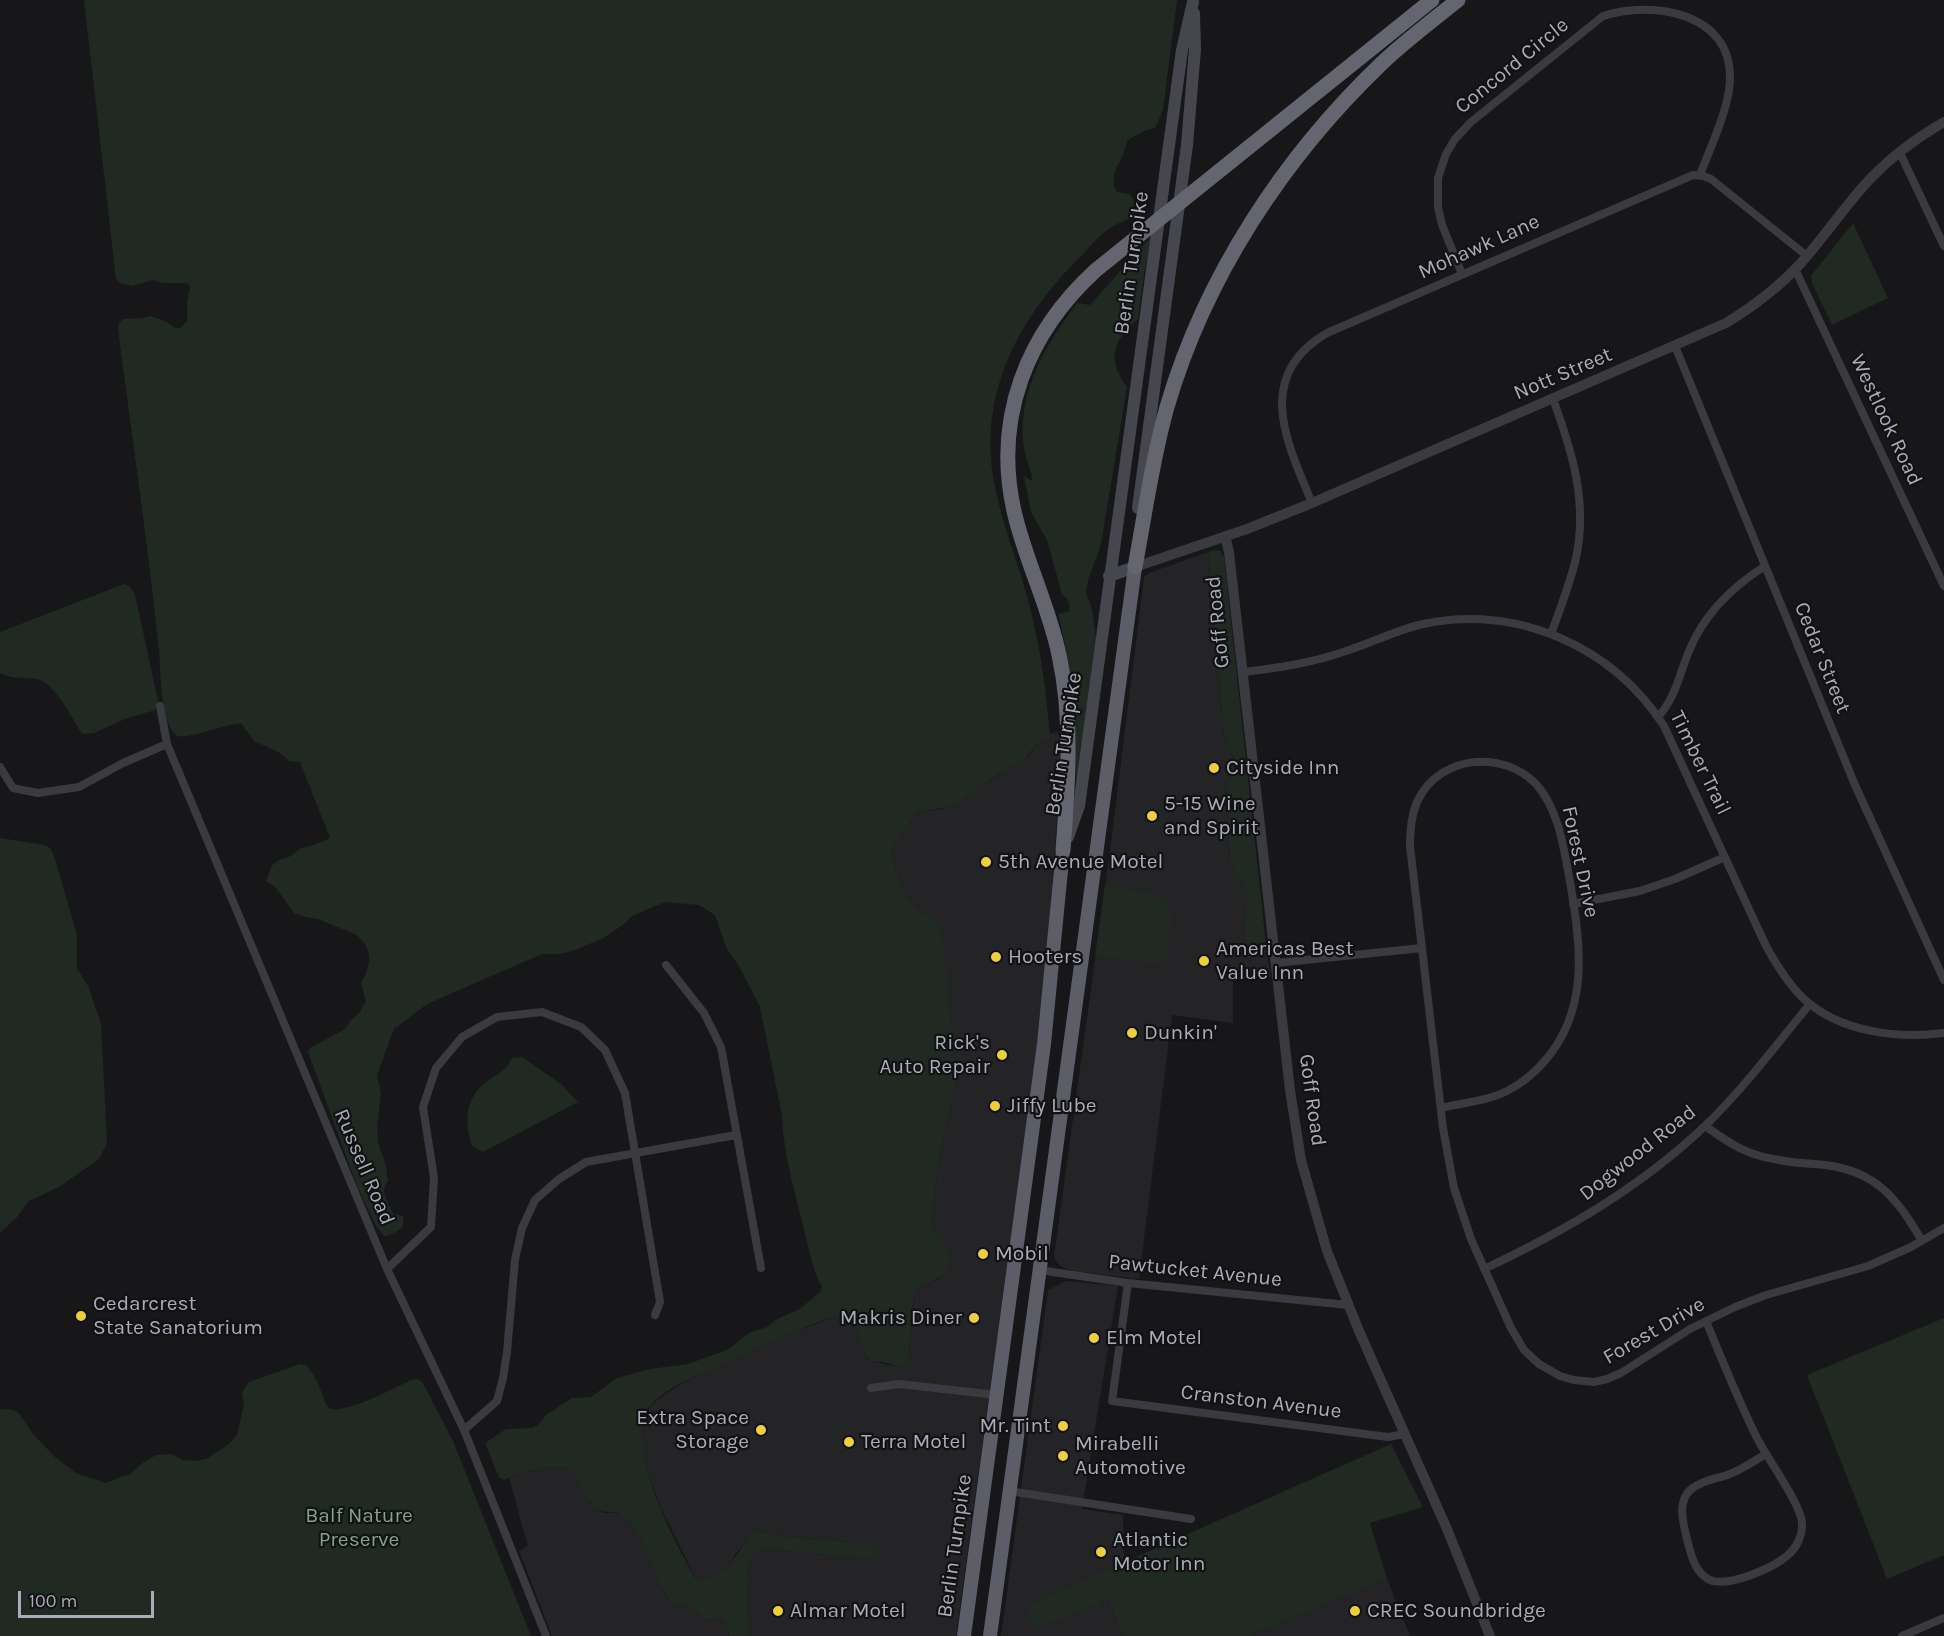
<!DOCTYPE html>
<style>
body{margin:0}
#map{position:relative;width:1944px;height:1636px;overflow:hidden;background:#171719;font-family:Karla,sans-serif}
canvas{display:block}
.scale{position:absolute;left:18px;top:1591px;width:136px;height:27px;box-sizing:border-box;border:3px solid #aaacb9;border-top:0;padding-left:8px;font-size:18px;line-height:21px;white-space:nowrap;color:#aaacb9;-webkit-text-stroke:4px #121214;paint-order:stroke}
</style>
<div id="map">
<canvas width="1944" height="1636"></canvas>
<div class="scale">100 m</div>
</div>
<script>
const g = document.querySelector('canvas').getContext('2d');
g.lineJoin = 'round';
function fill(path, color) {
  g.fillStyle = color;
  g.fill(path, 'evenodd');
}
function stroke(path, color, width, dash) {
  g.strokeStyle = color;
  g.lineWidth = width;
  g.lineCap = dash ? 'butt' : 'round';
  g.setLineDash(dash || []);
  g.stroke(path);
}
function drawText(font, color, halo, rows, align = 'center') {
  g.font = font + ' Karla,sans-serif';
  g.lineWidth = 4.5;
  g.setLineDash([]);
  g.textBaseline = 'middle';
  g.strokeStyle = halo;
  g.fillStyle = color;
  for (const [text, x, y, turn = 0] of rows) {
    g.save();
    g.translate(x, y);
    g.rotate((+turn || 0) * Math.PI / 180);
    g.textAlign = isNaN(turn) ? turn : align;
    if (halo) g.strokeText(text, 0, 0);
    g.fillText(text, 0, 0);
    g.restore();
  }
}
const built = new Path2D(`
 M 1208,552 L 1224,736 L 1237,764 L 1226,785 L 1230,863 L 1247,891 L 1244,936 L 1260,957 L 1267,954 L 1271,977 L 1233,979 L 1233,1023 L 1172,1015 L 1139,1279 L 1075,1271 L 1064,1268 L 1057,1263 L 1054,1256 L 1109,859 L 1144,577 L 1149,573 Z
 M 1057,732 L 1061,736 L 1061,766 L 1044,996 L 956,1636 L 750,1636 L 747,1598 L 749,1563 L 751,1557 L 765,1549 L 860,1558 L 867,1544 L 776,1535 L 757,1531 L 735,1554 L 731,1565 L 702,1580 L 696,1579 L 660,1506 L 648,1472 L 642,1447 L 645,1416 L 651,1406 L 661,1397 L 686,1381 L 780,1337 L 840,1315 L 846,1316 L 850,1321 L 864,1345 L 868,1360 L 893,1366 L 910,1351 L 909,1342 L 915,1294 L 917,1289 L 922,1286 L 939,1279 L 951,1252 L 935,1233 L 932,1221 L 938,1166 L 956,1082 L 942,934 L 937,923 L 907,899 L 894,864 L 891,851 L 897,840 L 918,812 L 942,809 L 964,800 L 972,791 L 1029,756 L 1037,744 L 1050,738 L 1050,734 Z
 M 1066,1281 L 1118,1286 L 1082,1509 L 1123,1515 L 1124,1562 L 1101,1586 L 1123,1636 L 1001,1636 L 1048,1290 Z
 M 551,1467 L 569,1468 L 574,1472 L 589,1501 L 603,1513 L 616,1513 L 622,1515 L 639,1533 L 654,1565 L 661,1588 L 671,1604 L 689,1606 L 706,1620 L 721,1618 L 727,1625 L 729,1636 L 552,1636 L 519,1551 L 528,1546 L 509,1478 L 520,1473 Z
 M 1387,1579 L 1410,1636 L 1250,1636 Z`);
const green = new Path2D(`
 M 84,0 L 1177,0 L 1163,110 L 1155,128 L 1144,131 L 1128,140 C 1125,146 1124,153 1121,159 C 1115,170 1110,180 1117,192 L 1130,194 C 1135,201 1135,210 1131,218 C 1126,221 1120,222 1115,225 C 1102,231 1091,246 1082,255 C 1023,313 982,384 992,469 C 998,514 1016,556 1028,600 C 1040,645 1047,694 1050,738 L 1037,744 L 1024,760 L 992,778 L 955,806 L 918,812 L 897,840 L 891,851 L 894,864 L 907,899 L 937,923 L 942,934 L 944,946 L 956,1082 L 938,1166 L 932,1221 L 935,1233 L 951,1252 C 950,1278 936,1278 918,1289 L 915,1294 C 910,1317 911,1341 908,1364 C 897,1369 892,1363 881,1362 C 877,1361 874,1362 870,1361 C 861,1350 857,1318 840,1315 C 800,1327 761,1347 723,1365 C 711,1371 697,1375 685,1381 C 672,1388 648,1401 645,1416 C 633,1463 673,1539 696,1579 L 702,1580 L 731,1565 C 735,1554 745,1546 749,1535 L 757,1531 L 776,1535 L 867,1544 L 876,1548 L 875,1557 L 869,1559 L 765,1549 L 751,1557 L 749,1563 L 747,1598 L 750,1636 L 729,1636 L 727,1625 L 721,1618 L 706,1620 L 689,1606 L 671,1604 C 668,1597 662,1591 659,1584 C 649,1558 645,1533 621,1515 C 612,1508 606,1518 592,1504 C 582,1494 580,1478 569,1468 L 551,1467 L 520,1473 L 504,1480 L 499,1477 L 485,1443 L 506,1429 L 532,1428 L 538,1425 L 546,1415 L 572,1398 L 591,1397 L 617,1378 L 650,1369 L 688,1364 L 729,1349 L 749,1333 L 767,1327 L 777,1319 L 800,1309 L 820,1292 L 822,1287 C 812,1268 809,1250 804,1229 C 795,1192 783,1153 782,1115 L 760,1007 L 738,964 L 727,950 L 715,915 L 699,905 L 665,902 L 632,916 L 624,924 L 604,938 L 572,951 L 559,954 L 542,954 L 427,1004 L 394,1029 L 377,1075 L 381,1093 L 377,1130 L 378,1143 L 386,1166 L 388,1181 C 379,1191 388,1200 392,1212 L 394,1214 L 403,1216 C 406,1230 397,1231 387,1236 L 384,1236 L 376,1226 L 357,1186 L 308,1052 L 311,1047 L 344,1030 L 351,1020 L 360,1012 L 366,1001 L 361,983 C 371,965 374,951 357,935 L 318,919 L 306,917 L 294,913 L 276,888 L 266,881 L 273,864 L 279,860 L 291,856 L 301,848 L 314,845 L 330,838 L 300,762 L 289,761 L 280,753 L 254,741 L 242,724 C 229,722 184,742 176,735 C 160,721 161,672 159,651 C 148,544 132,437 118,329 L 119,324 L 123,319 L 142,318 L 151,316 L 167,322 L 175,328 L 181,328 L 187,320 L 187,302 L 190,287 L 187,283 L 162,283 L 153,280 L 132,286 L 120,283 L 116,279 Z
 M 1853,223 L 1888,298 L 1832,325 L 1812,283 L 1811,276 Z
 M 1153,234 L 1144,274 L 1138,319 C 1113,341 1106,358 1127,387 L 1101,544 L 1088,580 L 1086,592 L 1092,609 L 1096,638 L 1076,787 C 1076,728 1073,671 1058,614 L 1070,611 L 1069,602 L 1062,594 L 1047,540 L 1031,512 L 1024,476 L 1033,481 C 1030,468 1024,454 1023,440 C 1019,388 1047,343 1077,303 L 1090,305 Z
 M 1215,550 L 1220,551 L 1224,557 L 1267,954 L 1260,958 L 1244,936 L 1247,892 L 1230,863 L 1226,785 L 1237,764 L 1224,736 L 1208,552 Z
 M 124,584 L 130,587 L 135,594 L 158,701 L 155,710 L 125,719 L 94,733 L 82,734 C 73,719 54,682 37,679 C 22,676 17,681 0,673 L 0,632 Z
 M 0,838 L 45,845 L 50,848 L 55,859 L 77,935 L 77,968 L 88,986 L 101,1024 L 107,1143 L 99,1159 L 59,1187 L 29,1201 L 17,1217 L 0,1233 Z
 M 1105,885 C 1126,889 1166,889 1171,916 L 1167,959 L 1160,964 L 1095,956 Z
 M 522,1057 L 561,1084 L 578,1102 L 483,1152 L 472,1146 C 465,1123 464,1101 484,1084 C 496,1073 504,1074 512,1058 Z
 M 1944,1318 L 1944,1555 L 1887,1579 L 1807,1375 Z
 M 300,1364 L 306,1365 C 318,1378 321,1393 328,1408 C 346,1415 393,1388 412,1380 L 418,1379 L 423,1383 L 453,1441 L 531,1636 L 0,1636 L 0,1409 L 13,1410 L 19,1413 L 33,1434 L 55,1457 L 76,1473 L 106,1483 L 130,1474 L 144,1462 L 156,1455 L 171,1454 L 183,1460 L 196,1461 L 208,1458 L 229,1444 L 237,1435 L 244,1404 L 242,1392 L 249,1382 Z
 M 1391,1444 L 1423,1507 L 1370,1523 L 1387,1579 L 1250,1636 L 1123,1636 L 1107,1599 L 1099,1602 L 1101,1607 L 1092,1606 L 1042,1626 L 1037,1625 L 1031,1618 L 1028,1606 L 1032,1603 Z`);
const minor = new Path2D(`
 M 1900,153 L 1944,246
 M 1795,269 L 1944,586
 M 1462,274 L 1442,225 L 1438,207 L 1438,178 L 1446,154 L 1455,139 L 1471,122 L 1603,16 C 1654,0 1731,13 1730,78 C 1730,107 1710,148 1700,175
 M 1675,346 L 1855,785 L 1944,980
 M 1312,503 C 1287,443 1253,376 1327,333 L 1693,175 L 1703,176 L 1711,179 L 1807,256
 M 1551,634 C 1560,609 1570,584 1576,558 C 1588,502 1572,451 1553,399
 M 1243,672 C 1278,668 1312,663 1346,651 C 1372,643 1396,630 1423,624 C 1517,604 1612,646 1664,726 L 1766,946 C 1776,964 1788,984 1804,999 C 1840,1032 1897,1039 1944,1033
 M 160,706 L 167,744 L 387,1269 L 464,1430 L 546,1636
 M 1658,717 C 1676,697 1679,675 1689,651 C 1704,614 1732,587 1765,566
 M 0,767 L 13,788 L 38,793 L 79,787 L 123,763 L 167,744
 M 1573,904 L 1640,891 L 1675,879 L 1725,857
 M 1276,963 L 1422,948
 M 666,965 L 704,1013 L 721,1047 L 761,1268
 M 1441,1108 C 1463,1103 1487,1101 1507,1091 C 1521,1084 1532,1075 1543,1063 C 1590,1011 1581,946 1570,882 C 1564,850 1559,809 1536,784 C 1503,750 1442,755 1419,798 C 1411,813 1410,830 1410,846 L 1443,1128 L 1454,1188 L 1471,1239 L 1511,1328 L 1524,1350 L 1539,1364 L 1560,1376 L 1574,1380 L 1594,1382 L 1607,1379 L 1621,1373 L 1690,1329 L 1735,1307 L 1766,1295 L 1868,1266 L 1911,1247 L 1944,1228
 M 1705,1126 C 1721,1137 1737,1149 1757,1155 C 1779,1162 1803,1163 1825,1165 C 1876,1171 1898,1199 1922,1241
 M 387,1269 L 431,1227 L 434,1178 L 423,1107 L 436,1068 L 462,1037 L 497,1017 L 542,1012 L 581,1027 L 605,1050 L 625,1093 L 660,1302 L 655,1315
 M 1484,1269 C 1565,1231 1641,1187 1706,1125 C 1744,1088 1776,1045 1810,1004
 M 1039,1270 L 1128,1283 L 1348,1305
 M 1128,1283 L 1112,1401 L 1388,1437 L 1405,1434
 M 1706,1321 C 1722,1360 1738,1400 1757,1438 C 1767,1458 1801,1504 1802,1523 C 1803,1535 1797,1547 1788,1555 C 1774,1568 1726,1589 1708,1579 C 1694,1571 1691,1554 1687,1539 C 1682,1520 1675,1494 1700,1484 C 1709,1479 1720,1478 1730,1474 C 1743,1469 1754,1461 1766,1454
 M 871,1388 L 899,1384 L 997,1395
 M 464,1430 L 497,1401 L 503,1378 L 507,1352 L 515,1260 L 522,1228 L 535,1200 L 559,1179 L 586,1162 L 736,1135
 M 1009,1491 L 1191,1519
 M 1902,1636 L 1944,1618`);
const tertiary = new Path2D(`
 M 1225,536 L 1229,552 L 1290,1090 L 1301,1160 L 1327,1251 L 1359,1331 L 1447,1529 L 1490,1636
 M 1135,567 L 1247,529 L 1312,503 L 1726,323 C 1754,306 1779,287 1801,263 C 1826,235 1846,204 1871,178 C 1892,156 1918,137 1944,122`);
const secondary = new Path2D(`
 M 1138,508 L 1187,145 L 1195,49 L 1194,13
 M 1109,576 L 1135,567 L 1135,561
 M 1068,837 L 1079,806 L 1182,50 L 1193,2`);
const trunk = new Path2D(`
 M 964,1636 L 1044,1044 L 1063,850
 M 990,1636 L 1135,567`);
const motorway = new Path2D(`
 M 1135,567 C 1145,514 1152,460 1167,407 C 1205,277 1283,158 1381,64 C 1405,41 1432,21 1458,0
 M 1063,850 C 1068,785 1073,719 1059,655 C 1049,606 1025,560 1014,511 C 993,418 1027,333 1096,270 L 1432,0`);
const markers = [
 [1214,768,6,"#edce3b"],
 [1152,816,6,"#edce3b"],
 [986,862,6,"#edce3b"],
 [996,957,6,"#edce3b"],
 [1204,961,6,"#edce3b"],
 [1132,1033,6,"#edce3b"],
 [1002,1055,6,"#edce3b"],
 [995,1106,6,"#edce3b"],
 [983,1254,6,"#edce3b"],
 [81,1316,6,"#edce3b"],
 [974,1318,6,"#edce3b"],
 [1094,1338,6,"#edce3b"],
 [1063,1426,6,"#edce3b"],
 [761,1430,6,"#edce3b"],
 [849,1442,6,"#edce3b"],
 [1063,1456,6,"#edce3b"],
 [1101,1552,6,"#edce3b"],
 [778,1611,6,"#edce3b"],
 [1355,1611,6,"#edce3b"]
];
const streetNames = [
 ["Concord Circle",1512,66,-39],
 ["Mohawk Lane",1479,247,-24],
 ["Berlin Turnpike",1132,263,-82],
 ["Nott Street",1563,374,-23],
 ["Westlook Road",1886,420,65],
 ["Goff Road",1218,622,-96],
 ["Cedar Street",1822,658,68],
 ["Berlin Turnpike",1064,744,-81],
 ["Timber Trail",1700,763,64],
 ["Forest Drive",1580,862,78],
 ["Goff Road",1312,1100,82],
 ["Dogwood Road",1638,1153,-38],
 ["Russell Road",364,1167,67],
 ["Pawtucket Avenue",1195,1271,6],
 ["Forest Drive",1654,1331,-30],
 ["Cranston Avenue",1261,1402,7],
 ["Berlin Turnpike",955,1546,-82]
];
const poiNames = [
 ["Cityside Inn",1226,768],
 ["5-15 Wine",1164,804],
 ["and Spirit",1164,828],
 ["5th Avenue Motel",998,862],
 ["Americas Best",1216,949],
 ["Value Inn",1216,973],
 ["Hooters",1008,957],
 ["Dunkin'",1144,1033],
 ["Rick's",990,1043,"right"],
 ["Auto Repair",990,1067,"right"],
 ["Jiffy Lube",1007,1106],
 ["Mobil",995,1254],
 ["Cedarcrest",93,1304],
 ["State Sanatorium",93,1328],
 ["Makris Diner",962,1318,"right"],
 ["Elm Motel",1106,1338],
 ["Extra Space",749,1418,"right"],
 ["Storage",749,1442,"right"],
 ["Mr. Tint",1051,1426,"right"],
 ["Terra Motel",861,1442],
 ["Mirabelli",1075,1444],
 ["Automotive",1075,1468],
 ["Atlantic",1113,1540],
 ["Motor Inn",1113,1564],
 ["Almar Motel",790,1611],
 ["CREC Soundbridge",1367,1611]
];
const parkNames = [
 ["Balf Nature",359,1516],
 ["Preserve",359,1540]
];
fill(built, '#242326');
fill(green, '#212923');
stroke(minor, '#3a3a40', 8);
stroke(tertiary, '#3a3a40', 10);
stroke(secondary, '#46474e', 12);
stroke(trunk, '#5c5d66', 14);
stroke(motorway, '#64656f', 15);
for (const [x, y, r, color] of markers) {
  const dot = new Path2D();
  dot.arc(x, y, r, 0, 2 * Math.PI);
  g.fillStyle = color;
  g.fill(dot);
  stroke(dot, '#121214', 2);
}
drawText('21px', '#aaacb9', '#121214', streetNames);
drawText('21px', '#aaacb9', '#121214', poiNames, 'left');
drawText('21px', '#81a389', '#121214', parkNames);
</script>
